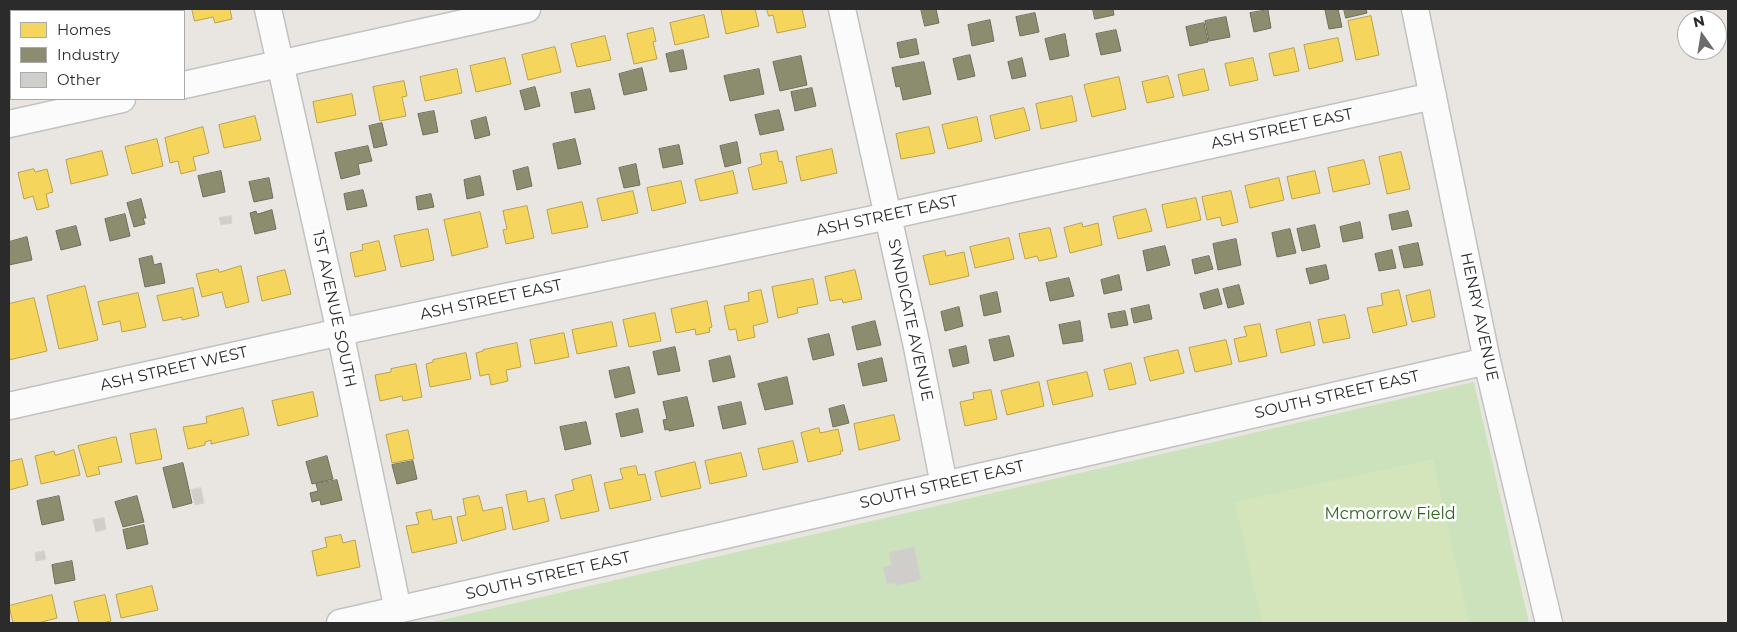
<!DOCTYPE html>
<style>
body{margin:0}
#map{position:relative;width:1737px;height:632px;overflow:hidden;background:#e9e6e2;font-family:Montserrat,sans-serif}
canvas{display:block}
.frame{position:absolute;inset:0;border:10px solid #2b2b2b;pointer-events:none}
.legend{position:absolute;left:10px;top:10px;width:175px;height:90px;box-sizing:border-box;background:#fff;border:1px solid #aaa;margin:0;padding:6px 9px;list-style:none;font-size:15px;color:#2b2b2b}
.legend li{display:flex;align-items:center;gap:10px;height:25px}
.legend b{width:25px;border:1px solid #aaa}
.north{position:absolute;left:1677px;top:10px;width:50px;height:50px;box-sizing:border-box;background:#fff;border:1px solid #aaa;border-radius:50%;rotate:347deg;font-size:14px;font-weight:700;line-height:20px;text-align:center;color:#2b2b2b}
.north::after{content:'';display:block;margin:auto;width:18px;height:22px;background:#6e6c6b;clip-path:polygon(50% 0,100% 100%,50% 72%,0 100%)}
</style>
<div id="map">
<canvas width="1737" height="632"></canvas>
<div class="frame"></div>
<ul class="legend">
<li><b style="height:14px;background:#f6d55c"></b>Homes</li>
<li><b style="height:14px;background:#8c8c6e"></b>Industry</li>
<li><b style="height:14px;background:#d0cecb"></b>Other</li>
</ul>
<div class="north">N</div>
</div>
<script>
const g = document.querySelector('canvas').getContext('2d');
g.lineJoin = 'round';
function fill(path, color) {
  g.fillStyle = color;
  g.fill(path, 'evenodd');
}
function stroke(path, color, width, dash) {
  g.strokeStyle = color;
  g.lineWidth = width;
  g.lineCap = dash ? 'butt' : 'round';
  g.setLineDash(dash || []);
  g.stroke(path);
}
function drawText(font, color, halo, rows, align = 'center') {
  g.font = font + ' Montserrat,sans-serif';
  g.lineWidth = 5;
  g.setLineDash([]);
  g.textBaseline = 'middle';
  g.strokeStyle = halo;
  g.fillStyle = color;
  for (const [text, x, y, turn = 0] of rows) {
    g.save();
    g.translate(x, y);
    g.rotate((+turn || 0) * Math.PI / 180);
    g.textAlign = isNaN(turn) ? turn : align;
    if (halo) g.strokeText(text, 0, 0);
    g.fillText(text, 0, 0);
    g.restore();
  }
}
const green = new Path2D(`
 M 1474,382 L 1529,623 L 429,623 Z`);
const pitch = new Path2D(`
 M 1433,459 L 1469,623 L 1262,623 L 1235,502 Z`);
const homes = new Path2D(`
 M 135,9 L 176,9 L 176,11 L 135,11 Z
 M 192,9 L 230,9 L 232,19 L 215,23 L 213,17 L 195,21 Z
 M 728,9 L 755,9 L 759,26 L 726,34 L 721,10 Z
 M 767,9 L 802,9 L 806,27 L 777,33 L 773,15 L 769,16 Z
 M 704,15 L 709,37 L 675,45 L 670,23 Z
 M 1371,16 L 1379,55 L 1356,60 L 1348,21 Z
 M 653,28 L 656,41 L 653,42 L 657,59 L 634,64 L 627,34 Z
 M 605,36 L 611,60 L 577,67 L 571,44 Z
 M 1338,38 L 1343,61 L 1309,69 L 1304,45 Z
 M 11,44 L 11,70 L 9,71 L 9,45 Z
 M 555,47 L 561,72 L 528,80 L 522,55 Z
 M 1294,48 L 1299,71 L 1274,76 L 1269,54 Z
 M 505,58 L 511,84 L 476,92 L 470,66 Z
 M 1253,58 L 1258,80 L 1230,86 L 1225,64 Z
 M 457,69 L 462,93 L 425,101 L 420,77 Z
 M 1204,69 L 1209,90 L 1183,96 L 1178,75 Z
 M 1168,76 L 1174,97 L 1147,103 L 1142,82 Z
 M 1119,77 L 1126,109 L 1092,117 L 1084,85 Z
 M 404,81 L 407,96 L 402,97 L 406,116 L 380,121 L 373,87 Z
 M 352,94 L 356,115 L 317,123 L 313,102 Z
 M 1072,96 L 1077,121 L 1041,129 L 1036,104 Z
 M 1024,108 L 1030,130 L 995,139 L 990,116 Z
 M 255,116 L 261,140 L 224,148 L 219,125 Z
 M 977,117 L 982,141 L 948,149 L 942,125 Z
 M 203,127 L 209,153 L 193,157 L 196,170 L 181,174 L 178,161 L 170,163 L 165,138 Z
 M 929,127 L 935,153 L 901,159 L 896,134 Z
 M 157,139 L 163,166 L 132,174 L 125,147 Z
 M 832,149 L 837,173 L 801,181 L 796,157 Z
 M 102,151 L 108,175 L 71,184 L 66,160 Z
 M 777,151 L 779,162 L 782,161 L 787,183 L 753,190 L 748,168 L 762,164 L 760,154 Z
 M 1401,152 L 1410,189 L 1387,194 L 1379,157 Z
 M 1364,160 L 1370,184 L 1333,192 L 1328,168 Z
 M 34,169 L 35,172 L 47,169 L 53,192 L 46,194 L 49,207 L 37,210 L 33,196 L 24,199 L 18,173 Z
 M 733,171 L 738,193 L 700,201 L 695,180 Z
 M 1315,171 L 1320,193 L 1292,199 L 1287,177 Z
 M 1279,178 L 1284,200 L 1250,208 L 1245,186 Z
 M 681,181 L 686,203 L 652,211 L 647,188 Z
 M 633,191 L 638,213 L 602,221 L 597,199 Z
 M 1231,191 L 1238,222 L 1222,226 L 1220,217 L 1207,220 L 1202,197 Z
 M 1196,198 L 1201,220 L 1167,228 L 1162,205 Z
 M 582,202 L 588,227 L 552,234 L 547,210 Z
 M 527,206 L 534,238 L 506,244 L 503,230 L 507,229 L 503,211 Z
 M 1146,209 L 1152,231 L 1118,239 L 1113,217 Z
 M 480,212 L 488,247 L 452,256 L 444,220 Z
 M 1082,223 L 1083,227 L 1098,223 L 1102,245 L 1070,253 L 1064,228 Z
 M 1050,228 L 1057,257 L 1039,261 L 1037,256 L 1025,259 L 1019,234 Z
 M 428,229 L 434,260 L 401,267 L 394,236 Z
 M 1009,238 L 1014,259 L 975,268 L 970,247 Z
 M 379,241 L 386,270 L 355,277 L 350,253 L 363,250 L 362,245 Z
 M 945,251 L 946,256 L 964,252 L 969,276 L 930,285 L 923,256 Z
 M 241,266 L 249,302 L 226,308 L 222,292 L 202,297 L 196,274 L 218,269 L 219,272 Z
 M 285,270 L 291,294 L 262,301 L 257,277 Z
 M 855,270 L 862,299 L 843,303 L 842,299 L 830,301 L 825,277 Z
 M 813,279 L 818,304 L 797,308 L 798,313 L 778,318 L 772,287 Z
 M 85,286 L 98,340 L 59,349 L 47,296 Z
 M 193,288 L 199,316 L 182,320 L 182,317 L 163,321 L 157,296 Z
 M 761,290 L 768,322 L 753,326 L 755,337 L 738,341 L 736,329 L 729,330 L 724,306 L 749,301 L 748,293 Z
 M 1399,290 L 1407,325 L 1373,333 L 1367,308 L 1383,305 L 1381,294 Z
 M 1430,290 L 1435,317 L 1412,322 L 1406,296 Z
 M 138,293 L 146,327 L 122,332 L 120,321 L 103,325 L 98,302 Z
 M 34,298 L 47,351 L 9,360 L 9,304 Z
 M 707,301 L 712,327 L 709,328 L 710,332 L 696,335 L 695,329 L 676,333 L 671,309 Z
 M 655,313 L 661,341 L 629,347 L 623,320 Z
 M 1345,315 L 1350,338 L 1323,343 L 1318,320 Z
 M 612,322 L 617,346 L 577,354 L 572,330 Z
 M 1310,322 L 1315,345 L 1281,353 L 1276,330 Z
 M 1260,324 L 1267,356 L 1239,362 L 1234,339 L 1247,336 L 1244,327 Z
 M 564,333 L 569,357 L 535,364 L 530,340 Z
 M 1226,340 L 1232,364 L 1195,372 L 1189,348 Z
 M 517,343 L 521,367 L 506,370 L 508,381 L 491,385 L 489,374 L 480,376 L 476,353 L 483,351 L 483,350 Z
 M 1178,350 L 1184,373 L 1150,381 L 1144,358 Z
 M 466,353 L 471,379 L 430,387 L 426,364 L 433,362 L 433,360 Z
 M 1131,363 L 1136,384 L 1109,390 L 1104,370 Z
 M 416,364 L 422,397 L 403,401 L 402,396 L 380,401 L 375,375 L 391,372 L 391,369 Z
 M 1087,372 L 1093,396 L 1053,405 L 1047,381 Z
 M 1039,382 L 1044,406 L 1007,415 L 1001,391 Z
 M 991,390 L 997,419 L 965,426 L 960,402 L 974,399 L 973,393 Z
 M 313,392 L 318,416 L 278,426 L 272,401 Z
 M 243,408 L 249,435 L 211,444 L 211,440 L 205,442 L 205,445 L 188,449 L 183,427 L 207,423 L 206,417 Z
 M 894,415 L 900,440 L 859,450 L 854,424 Z
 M 819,428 L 820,433 L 838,429 L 843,451 L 840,451 L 841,454 L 808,462 L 801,433 Z
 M 156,429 L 162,459 L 136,464 L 130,434 Z
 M 408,430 L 414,459 L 392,463 L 386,435 Z
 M 116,437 L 122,462 L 98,467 L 100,474 L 87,477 L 78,446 Z
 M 793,441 L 798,462 L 763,470 L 758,449 Z
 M 74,450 L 80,475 L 41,484 L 35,456 L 54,451 L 55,455 Z
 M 741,453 L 747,476 L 710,484 L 705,461 Z
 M 22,459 L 28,485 L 9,490 L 9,462 Z
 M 695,462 L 701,488 L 661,497 L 655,472 Z
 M 636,466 L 638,475 L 645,474 L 651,500 L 610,509 L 604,483 L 623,479 L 620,469 Z
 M 591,475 L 599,511 L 561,519 L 555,495 L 574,490 L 572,480 Z
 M 526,491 L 528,502 L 544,498 L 549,521 L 513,530 L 506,495 Z
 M 479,496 L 483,511 L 502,507 L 506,529 L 462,541 L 457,517 L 466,515 L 463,499 Z
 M 431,510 L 433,520 L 451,516 L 457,543 L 412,553 L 406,526 L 419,524 L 416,513 Z
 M 341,535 L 343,543 L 355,540 L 360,567 L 317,576 L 312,551 L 327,547 L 325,538 Z
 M 152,586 L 158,610 L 121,618 L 116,595 Z
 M 52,595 L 57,618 L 38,623 L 13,623 L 9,606 Z
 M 105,595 L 111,621 L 102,623 L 79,623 L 74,602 Z`);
const industry = new Path2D(`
 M 921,9 L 936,9 L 939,23 L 925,26 Z
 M 1093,9 L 1113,9 L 1114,15 L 1095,19 Z
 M 1334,9 L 1338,9 L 1342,27 L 1329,29 L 1325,10 Z
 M 1344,9 L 1366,9 L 1367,13 L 1346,18 Z
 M 1268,10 L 1271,28 L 1254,32 L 1250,13 Z
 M 1035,13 L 1039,32 L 1020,36 L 1016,17 Z
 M 1226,17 L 1230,37 L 1209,41 L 1205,21 Z
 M 990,20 L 994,41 L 972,46 L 968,25 Z
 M 1204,23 L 1208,42 L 1190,46 L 1186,27 Z
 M 1116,30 L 1121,51 L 1101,55 L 1096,34 Z
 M 1065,34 L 1069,56 L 1050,60 L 1045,39 Z
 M 916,39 L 919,54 L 900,58 L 897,43 Z
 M 683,50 L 687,69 L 670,72 L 666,54 Z
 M 970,55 L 975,76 L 958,80 L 953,59 Z
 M 801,56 L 807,85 L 780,91 L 773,62 Z
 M 1022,58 L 1026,76 L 1012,79 L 1008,62 Z
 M 924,62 L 931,94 L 903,100 L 900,86 L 896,87 L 892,68 Z
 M 642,68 L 647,90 L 624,95 L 619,74 Z
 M 759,69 L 764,94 L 730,101 L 724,76 Z
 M 535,87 L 540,106 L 525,110 L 520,91 Z
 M 812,88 L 816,106 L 795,111 L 791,92 Z
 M 590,89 L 595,109 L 575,113 L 571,93 Z
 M 779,110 L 784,130 L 760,135 L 755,115 Z
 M 434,111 L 438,132 L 423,135 L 418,114 Z
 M 486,117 L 490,135 L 475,139 L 471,121 Z
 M 382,123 L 387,145 L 374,148 L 369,126 Z
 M 575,139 L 581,164 L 558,169 L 553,144 Z
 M 737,142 L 741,163 L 725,167 L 720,146 Z
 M 679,145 L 683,164 L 663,168 L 659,149 Z
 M 368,146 L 372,161 L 358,164 L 360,174 L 341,179 L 335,153 Z
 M 636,164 L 640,185 L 624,188 L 619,168 Z
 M 528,167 L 532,186 L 517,190 L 513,171 Z
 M 221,171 L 225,192 L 203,197 L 198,176 Z
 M 480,176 L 484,195 L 467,199 L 464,180 Z
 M 269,178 L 273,198 L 254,202 L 249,182 Z
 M 363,190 L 367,206 L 347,210 L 344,194 Z
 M 431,194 L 434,207 L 418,210 L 416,197 Z
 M 141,199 L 146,218 L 143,218 L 145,224 L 134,227 L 127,203 Z
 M 272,210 L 276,229 L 255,234 L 250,213 L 256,211 L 257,214 Z
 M 1408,211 L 1412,226 L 1392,230 L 1389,215 Z
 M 125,214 L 130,236 L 110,241 L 105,219 Z
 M 1360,222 L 1363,238 L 1343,242 L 1340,227 Z
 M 1315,225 L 1320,247 L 1302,251 L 1297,229 Z
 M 76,226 L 81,245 L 61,250 L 56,231 Z
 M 1290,229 L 1296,253 L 1277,257 L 1272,233 Z
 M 27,237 L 32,260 L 9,265 L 9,242 Z
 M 1236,239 L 1241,265 L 1218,270 L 1213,244 Z
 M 1418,243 L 1423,265 L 1404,268 L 1399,247 Z
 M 1165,246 L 1170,265 L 1147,271 L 1143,251 Z
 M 1392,250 L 1396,268 L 1379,271 L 1375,254 Z
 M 152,256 L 154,265 L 161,263 L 165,283 L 145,287 L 139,259 Z
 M 1209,256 L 1213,269 L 1195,274 L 1192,260 Z
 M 1326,265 L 1329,279 L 1310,284 L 1306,269 Z
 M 1119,275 L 1122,290 L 1104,294 L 1101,280 Z
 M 1069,278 L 1074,296 L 1050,301 L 1046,283 Z
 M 1239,285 L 1244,304 L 1228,308 L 1223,289 Z
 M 1218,289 L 1222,304 L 1204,309 L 1200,294 Z
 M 997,292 L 1001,312 L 984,316 L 980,296 Z
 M 1149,305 L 1152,319 L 1134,323 L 1131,309 Z
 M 959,307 L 963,326 L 945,331 L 941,312 Z
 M 1125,311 L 1128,325 L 1111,328 L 1108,314 Z
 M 875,321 L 881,345 L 857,350 L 852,327 Z
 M 1080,321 L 1083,341 L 1063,344 L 1059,325 Z
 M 829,334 L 834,355 L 813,360 L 808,339 Z
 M 1009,336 L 1014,356 L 994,361 L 989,340 Z
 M 966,346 L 969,363 L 953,367 L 949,350 Z
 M 675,347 L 680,371 L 658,375 L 653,352 Z
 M 730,356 L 735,377 L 713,382 L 709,361 Z
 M 882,358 L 887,381 L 863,386 L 858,364 Z
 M 629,367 L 635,393 L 615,398 L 609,371 Z
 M 787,377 L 793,404 L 765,410 L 758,384 Z
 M 687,397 L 694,426 L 669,431 L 669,429 L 665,430 L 663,420 L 667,419 L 663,402 Z
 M 741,402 L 746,424 L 723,429 L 718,407 Z
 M 844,405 L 849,423 L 833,427 L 829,409 Z
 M 638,409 L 643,432 L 621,437 L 616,414 Z
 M 586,422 L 591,444 L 565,450 L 560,427 Z
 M 327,456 L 333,479 L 312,484 L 306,462 Z
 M 413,461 L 417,479 L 397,484 L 392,465 Z
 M 183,463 L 192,503 L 173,508 L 163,468 Z
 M 337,480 L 342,500 L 321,505 L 320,500 L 312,502 L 310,493 L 318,491 L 316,484 Z
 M 59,496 L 64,520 L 42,525 L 37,501 Z
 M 137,496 L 144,522 L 123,527 L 115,502 Z
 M 144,525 L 148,544 L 127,549 L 123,530 Z
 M 72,561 L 75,580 L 55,584 L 52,565 Z`);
const building = new Path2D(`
 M 231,216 L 232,223 L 221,225 L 219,218 Z
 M 201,488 L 204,503 L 195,505 L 191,490 Z
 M 104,518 L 106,529 L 96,532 L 93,520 Z
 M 914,547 L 921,580 L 896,585 L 895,583 L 887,584 L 883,567 L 892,565 L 889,553 Z
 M 44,551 L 46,559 L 36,561 L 35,553 Z`);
const minor = new Path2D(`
 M 268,9 L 340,332 L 398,610
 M 842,9 L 917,347 L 944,485
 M 1415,9 L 1487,361 L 1549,623
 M 184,85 L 527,9
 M 9,124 L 122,99
 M 9,406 L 340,332 L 888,216 L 1433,96
 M 340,623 L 1487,361`);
const streetNames = [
 ["ASH STREET EAST",1282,129,-12],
 ["ASH STREET EAST",887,216,-12],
 ["ASH STREET EAST",491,300,-12],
 ["1ST AVENUE SOUTH",334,309,78],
 ["HENRY AVENUE",1479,317,78],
 ["SYNDICATE AVENUE",910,320,78],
 ["ASH STREET WEST",174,369,-13],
 ["SOUTH STREET EAST",1337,395,-13],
 ["SOUTH STREET EAST",942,485,-13],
 ["SOUTH STREET EAST",548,576,-13]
];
const parkNames = [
 ["Mcmorrow Field",1390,514]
];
fill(green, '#cbe2bd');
fill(pitch, '#d4e5bb');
fill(homes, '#f6d55c');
stroke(homes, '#b9a24d', 1);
fill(industry, '#8c8c6e');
stroke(industry, '#6f6f5a', 1);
fill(building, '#d0cecb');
stroke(building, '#d4d2ce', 1);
stroke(minor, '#c3c2c2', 29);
stroke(minor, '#fcfbfb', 26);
drawText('16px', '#2b2b2b', '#fff', streetNames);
drawText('16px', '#2b641f', '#fff', parkNames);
</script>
